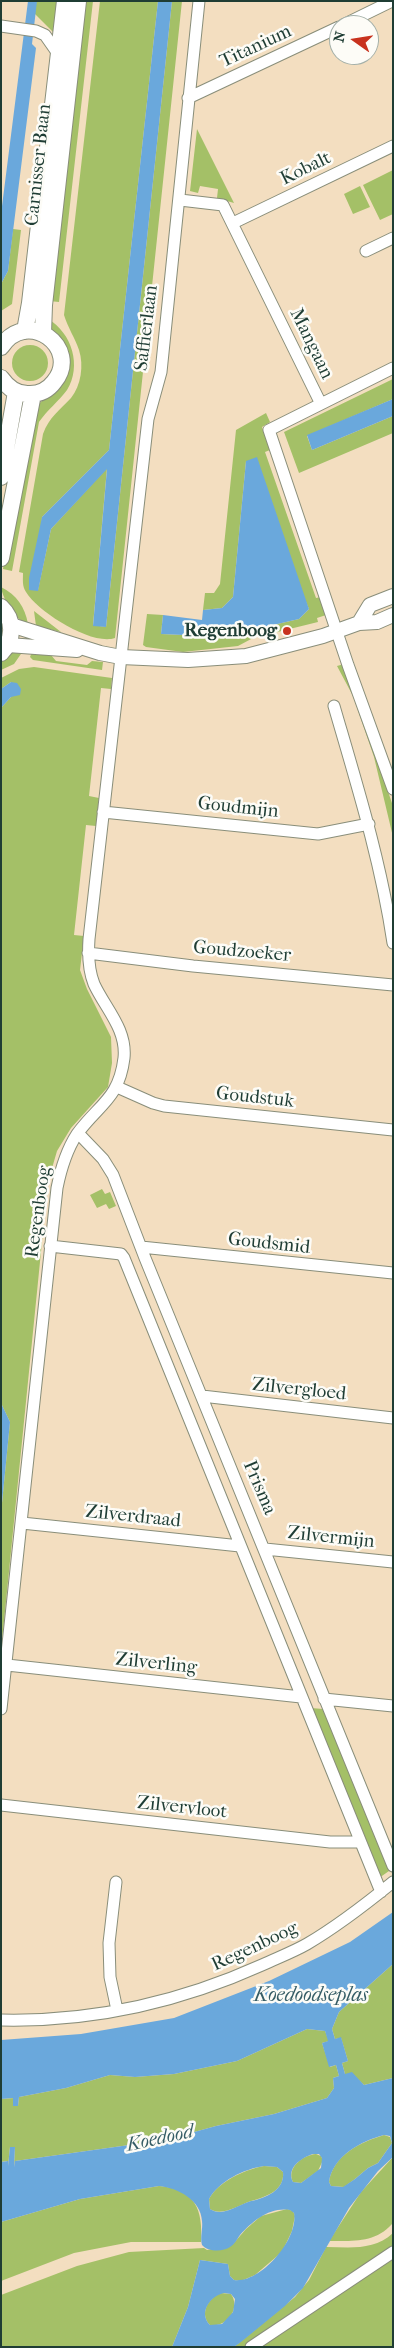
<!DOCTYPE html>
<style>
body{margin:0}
#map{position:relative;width:394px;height:2348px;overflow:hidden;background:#f3dec0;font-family:"IM FELL French Canon",serif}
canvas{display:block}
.frame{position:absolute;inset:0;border:2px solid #1f3d34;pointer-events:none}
.north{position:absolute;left:329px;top:15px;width:50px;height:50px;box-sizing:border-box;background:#fdfcf7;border:1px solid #a4b0a9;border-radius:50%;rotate:283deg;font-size:14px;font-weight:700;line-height:20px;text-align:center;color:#1f3d34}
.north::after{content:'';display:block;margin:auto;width:18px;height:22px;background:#c8321e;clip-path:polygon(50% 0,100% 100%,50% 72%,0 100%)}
</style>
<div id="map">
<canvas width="394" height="2348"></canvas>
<div class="frame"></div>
<div class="north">N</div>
</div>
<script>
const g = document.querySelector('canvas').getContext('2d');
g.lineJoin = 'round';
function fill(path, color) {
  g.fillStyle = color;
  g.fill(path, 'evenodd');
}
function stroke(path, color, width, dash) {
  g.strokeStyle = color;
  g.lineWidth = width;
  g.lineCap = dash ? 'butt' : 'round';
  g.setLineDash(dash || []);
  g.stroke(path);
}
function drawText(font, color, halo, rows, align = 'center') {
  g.font = font + ' "IM FELL French Canon",serif';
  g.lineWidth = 5;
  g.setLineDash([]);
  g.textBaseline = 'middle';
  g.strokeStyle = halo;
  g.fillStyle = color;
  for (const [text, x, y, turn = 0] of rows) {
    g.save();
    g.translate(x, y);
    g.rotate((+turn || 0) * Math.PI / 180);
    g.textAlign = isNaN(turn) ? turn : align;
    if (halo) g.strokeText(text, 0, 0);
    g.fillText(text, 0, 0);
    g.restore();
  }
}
const green = new Path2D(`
 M 34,1 L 62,1 L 56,35 L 35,14 Z
 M 83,1 L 93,1 L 59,302 L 49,301 Z
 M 100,1 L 158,1 L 109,450 L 42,517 L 38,590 L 51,529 L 107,468 L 93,625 L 106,627 L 172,1 L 182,1 L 115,638 C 92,646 38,612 26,592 C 22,586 23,580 23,573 L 19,572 L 43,434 C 49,417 60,410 71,398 C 81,386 84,365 79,350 C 75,338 68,328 64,315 Z
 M 197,129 L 234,203 L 217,198 L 218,189 L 200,186 L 198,193 L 190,191 Z
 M 393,170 L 393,214 L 380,220 L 363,185 Z
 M 360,186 L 370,207 L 353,214 L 344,194 Z
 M 13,229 L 21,230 L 12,304 L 1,311 L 1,284 L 8,271 Z
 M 48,319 C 72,333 82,366 67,390 C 59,401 47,410 39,422 L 12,571 L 3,569 L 31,413 C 38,402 50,396 59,386 L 52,332 Z
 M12 363a18 18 0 1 1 36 0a18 18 0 1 1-36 0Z
 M 393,379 L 393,399 L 307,436 L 312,450 L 393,416 L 393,433 L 299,473 L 284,432 Z
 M 266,413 L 270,422 L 262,427 L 270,450 L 265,452 L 316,598 L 321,597 L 326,615 L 317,618 L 318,622 L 253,638 L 238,646 L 183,652 L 146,647 L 143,645 L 147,614 L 163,615 L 161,634 L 206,636 L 247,631 L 299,619 L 309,609 L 246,461 L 233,597 L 222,608 L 203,610 L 205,593 L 214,593 L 220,584 L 236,430 Z
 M 1,587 C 17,595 25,607 28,624 C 16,621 3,600 1,587 Z
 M 34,611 L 61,632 L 36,626 Z
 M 23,651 L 14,664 L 1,670 L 1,660 L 12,652 Z
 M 32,652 L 51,655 L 56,661 L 87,665 L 92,661 L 103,662 L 102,670 L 33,660 L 30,657 Z
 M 344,664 L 393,806 L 393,837 L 374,757 L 353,696 L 337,666 Z
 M 34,667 L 112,678 L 111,689 L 101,688 L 89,796 L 99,798 L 96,826 L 86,825 L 74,935 L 84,936 L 80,970 L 87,989 L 111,1037 L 112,1063 L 108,1087 L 71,1128 L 57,1151 L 48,1182 L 1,1651 L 1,1513 L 10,1422 L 1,1403 L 1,708 L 11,697 L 11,682 L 1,689 L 1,678 L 19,669 Z
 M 102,1189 L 105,1194 L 110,1192 L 116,1206 L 109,1209 L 106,1204 L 97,1208 L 90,1195 Z
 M 311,1708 L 323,1709 L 389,1871 L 379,1878 Z
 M 393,1964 L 393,2078 L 364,2085 L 353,2075 L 345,2074 L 342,2063 L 348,2061 L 341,2038 L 335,2039 L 332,2029 L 339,2012 Z
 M 307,2029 L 325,2031 L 329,2041 L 322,2043 L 330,2067 L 336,2065 L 339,2076 L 333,2078 L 334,2088 L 327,2098 L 274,2114 L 216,2126 L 165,2140 L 15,2161 L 14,2167 L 15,2147 L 10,2147 L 8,2166 L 7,2161 L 1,2162 L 1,2099 L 14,2098 L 18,2106 L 19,2097 L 66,2088 L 110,2075 L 135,2077 L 174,2074 L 237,2061 Z
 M 384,2135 L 390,2137 L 392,2143 L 378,2163 L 368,2168 L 355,2179 L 344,2187 L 331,2186 L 329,2182 C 333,2155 361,2142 384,2135 Z
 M 316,2154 L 321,2156 L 323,2160 L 318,2171 L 301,2183 L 293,2182 C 286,2168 303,2155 316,2154 Z
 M 393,2157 L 392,2224 C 375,2243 353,2241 329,2241 L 361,2192 Z
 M 264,2166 L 277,2167 L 283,2172 C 285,2191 265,2197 251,2201 C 239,2205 222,2217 210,2209 L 209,2199 C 219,2181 244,2170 264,2166 Z
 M 159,2186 C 196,2189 203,2210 201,2242 L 131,2242 L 74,2253 L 1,2281 L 1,2222 L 80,2199 Z
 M 287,2209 L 293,2211 L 295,2216 L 292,2231 L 282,2252 L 255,2275 L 241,2281 L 234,2280 L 230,2276 L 228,2264 L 200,2260 L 188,2307 L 172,2347 L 1,2347 L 1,2295 L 77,2266 L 129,2252 L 204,2248 L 207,2250 L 233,2244 L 246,2229 L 261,2216 Z
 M 393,2233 L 393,2248 L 244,2347 L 234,2347 L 295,2297 L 309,2280 L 326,2247 C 350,2247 374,2251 393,2233 Z
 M 393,2256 L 393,2347 L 256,2347 Z
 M 221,2293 L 231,2294 C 241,2308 227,2328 210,2325 C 199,2314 208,2298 221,2293 Z`);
const water = new Path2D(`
 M 28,1 L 37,1 L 32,44 L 36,48 L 8,271 L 1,284 L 1,214 Z
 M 158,1 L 172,1 L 106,627 L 93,626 L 107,469 L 51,529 L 38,591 L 29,590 L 29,578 L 42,517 L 109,450 Z
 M 393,399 L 393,416 L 312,450 L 307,435 Z
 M 257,457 L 309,609 L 299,619 L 247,631 L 206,636 L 161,634 L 163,615 L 202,620 L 203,610 L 222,608 L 233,597 L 246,461 Z
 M 11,682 L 17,683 L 21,689 L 20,695 L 11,697 L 1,708 L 1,689 Z
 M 1,1403 L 10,1422 L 1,1513 Z
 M 393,1912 L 393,1964 L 339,2012 L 332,2029 L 335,2039 L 341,2037 L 348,2061 L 342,2063 L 345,2074 L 352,2072 L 364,2085 L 393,2078 L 393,2157 L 378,2171 L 349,2208 L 303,2288 L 285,2306 L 241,2342 L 234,2347 L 172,2347 L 188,2307 L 200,2260 L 228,2264 L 230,2276 L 234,2280 C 260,2284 299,2239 294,2213 L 290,2210 C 269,2207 253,2221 240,2235 C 237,2239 235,2244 230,2247 C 223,2252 208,2252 202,2245 C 200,2237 203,2229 202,2221 C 201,2200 178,2188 159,2186 L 80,2199 L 1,2222 L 1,2162 L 8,2161 L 8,2166 L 10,2147 L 15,2147 L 14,2167 L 15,2161 L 165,2140 L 216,2126 L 274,2114 L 327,2098 L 334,2088 L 333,2078 L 339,2076 L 336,2065 L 329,2067 L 322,2043 L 328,2041 L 325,2031 L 307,2029 L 237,2061 L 174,2074 L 135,2077 L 110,2075 L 66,2088 L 19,2097 L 18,2106 L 13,2106 L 13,2098 L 1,2099 L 1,2040 L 81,2034 L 174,2018 L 269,1981 L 350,1942 ZM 384,2135 L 390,2136 L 392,2143 L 378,2163 L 368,2168 L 355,2179 L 343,2187 L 331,2186 L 329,2182 C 333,2156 361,2141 384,2135 ZM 313,2154 L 319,2154 L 322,2158 L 321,2168 L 301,2183 L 293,2182 C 286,2168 301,2158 313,2154 ZM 264,2166 L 277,2167 L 283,2172 C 285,2190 266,2198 251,2201 C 239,2204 223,2218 210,2209 L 209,2199 C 219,2181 244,2169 264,2166 ZM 224,2293 L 231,2294 L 235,2299 L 233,2312 L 222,2324 L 210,2325 C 198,2313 210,2296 224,2293 Z`);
const minor = new Path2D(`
 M 343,25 L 392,1
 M 1,26 L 36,31 L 45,35 L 59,55
 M 188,98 L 339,27
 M 180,200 L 223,205 L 321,404 L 269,430 L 348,665 L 393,789
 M 233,223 L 393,146
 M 366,251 L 393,238
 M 321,404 L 393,368
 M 334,706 C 357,785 381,862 393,943
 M 103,812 L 318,834 L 369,824
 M 88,953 L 193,966 L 393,985
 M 117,1087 L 153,1103 L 164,1106 L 393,1130
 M 78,1133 L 103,1159 L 113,1175 L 145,1258 L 393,1866
 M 50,1246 L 121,1254 L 124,1258 L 381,1892
 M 141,1247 L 393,1273
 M 202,1396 L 393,1418
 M 22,1523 L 240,1546
 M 265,1549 L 393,1562
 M 7,1665 L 301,1697
 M 324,1699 L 393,1706
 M 1,1709 L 57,1188 C 61,1168 66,1151 77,1134 C 99,1104 119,1099 124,1058 C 127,1029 105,1008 94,984 C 88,969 88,954 89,939 L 148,419 L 161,372 L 199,1
 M 1,1805 L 330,1842 L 359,1842
 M 116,1882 L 109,1943 L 110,1977 L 117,2010
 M 1,2020 C 91,2022 180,2002 262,1965 C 277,1958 293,1952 307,1944 C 336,1927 366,1904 393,1882
 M 251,2347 L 393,2252`);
const tertiary = new Path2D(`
 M 359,623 L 370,605 L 393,596
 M 11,625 L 100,653 L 121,657 L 188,660 L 246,656 L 323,636 L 359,623 L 377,622 L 393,615
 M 8,645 L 77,650`);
const secondary = new Path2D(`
 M 25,331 L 30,303 L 65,1
 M 43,333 L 44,305 L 78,1
 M 1,347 C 27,307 82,348 54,382 C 48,390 40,394 30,394 C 18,395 8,388 1,378
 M 1,477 L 16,392
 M 1,558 L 33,394
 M 1,607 C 15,620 14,640 1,653`);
const markers = [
 [287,631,5,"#c8321e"]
];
const streetNames = [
 ["Titanium",256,47,-25],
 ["Carnisser Baan",39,165,-84],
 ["Kobalt",306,169,-26],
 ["Saffierlaan",147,328,-83],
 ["Mangaan",311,344,64],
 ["Goudmijn",238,808,6],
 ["Goudzoeker",242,952,5],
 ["Goudstuk",255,1098,6],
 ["Regenboog",39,1212,-82],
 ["Goudsmid",269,1244,6],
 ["Zilvergloed",299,1390,6],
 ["Prisma",259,1488,67],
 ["Zilverdraad",133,1517,6],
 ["Zilvermijn",331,1538,6],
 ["Zilverling",156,1664,6],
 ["Zilvervloot",182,1808,6],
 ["Regenboog",255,1947,-25]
];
const poiNames = [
 ["Regenboog",277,631]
];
const waterNames = [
 ["Koedoodseplas",311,1996],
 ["Koedood",160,2139,-12]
];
fill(green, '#a4c067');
fill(water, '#6aa8dc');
stroke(minor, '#898e7a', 13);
stroke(tertiary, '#898e7a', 16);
stroke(secondary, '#898e7a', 18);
stroke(minor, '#fff', 11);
stroke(tertiary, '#fff', 14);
stroke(secondary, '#fff', 16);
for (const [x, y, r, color] of markers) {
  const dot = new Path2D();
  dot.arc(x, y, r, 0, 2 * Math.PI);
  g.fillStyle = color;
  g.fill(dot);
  stroke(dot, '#fdfcf7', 2);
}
drawText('19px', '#1f3d34', '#fdfcf7', streetNames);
drawText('bold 19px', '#1f3d34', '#fdfcf7', poiNames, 'right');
drawText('italic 20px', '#365d66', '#fdfcf7', waterNames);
</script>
